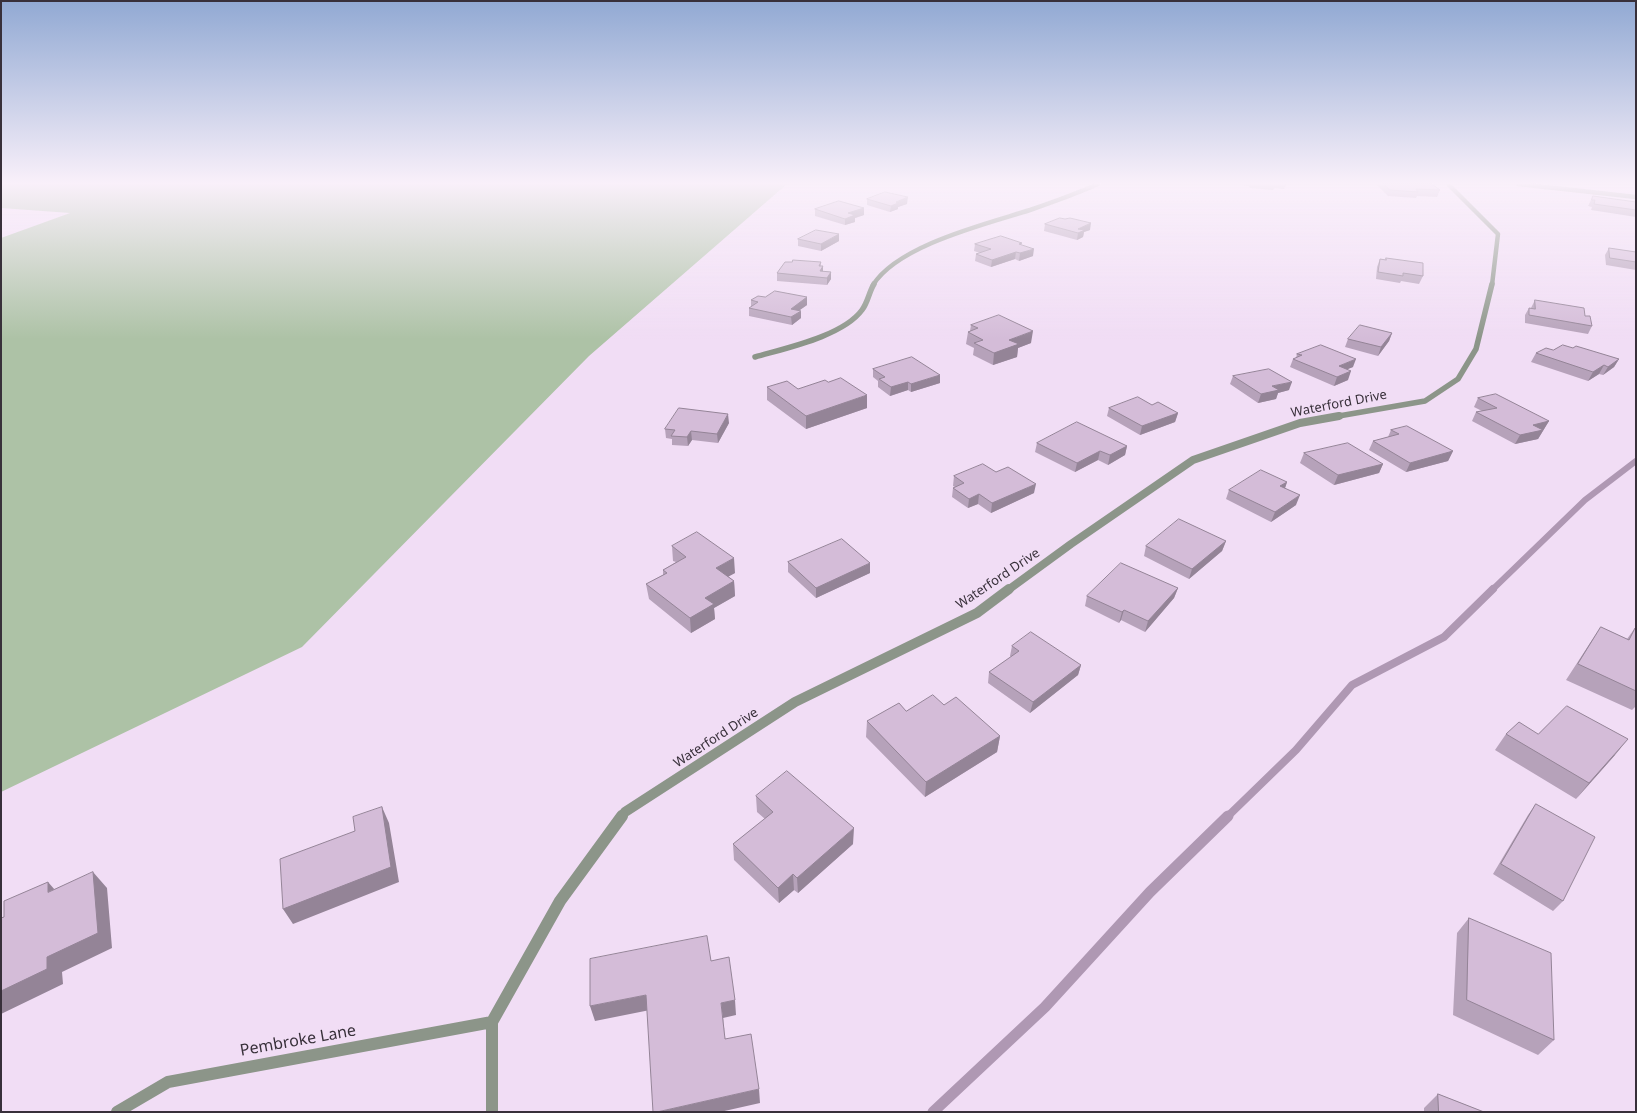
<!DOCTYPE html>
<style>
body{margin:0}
#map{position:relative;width:1637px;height:1113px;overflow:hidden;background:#f1ddf5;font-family:"Noto Sans",sans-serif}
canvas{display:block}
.frame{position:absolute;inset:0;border:2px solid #38303a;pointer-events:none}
</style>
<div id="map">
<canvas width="1637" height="1113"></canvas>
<div class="frame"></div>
</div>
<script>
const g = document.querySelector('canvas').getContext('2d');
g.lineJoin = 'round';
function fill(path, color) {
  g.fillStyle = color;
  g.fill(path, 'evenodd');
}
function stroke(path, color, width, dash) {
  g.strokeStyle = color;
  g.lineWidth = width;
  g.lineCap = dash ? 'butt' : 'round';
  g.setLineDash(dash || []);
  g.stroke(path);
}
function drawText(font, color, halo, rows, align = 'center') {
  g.font = font + ' "Noto Sans",sans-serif';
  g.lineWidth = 4;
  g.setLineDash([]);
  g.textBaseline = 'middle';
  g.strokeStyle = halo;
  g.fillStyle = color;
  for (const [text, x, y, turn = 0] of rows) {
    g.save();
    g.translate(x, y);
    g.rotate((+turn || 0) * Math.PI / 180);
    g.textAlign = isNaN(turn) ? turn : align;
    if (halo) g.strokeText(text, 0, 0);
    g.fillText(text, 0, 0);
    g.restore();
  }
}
const green = new Path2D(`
 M 1,184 L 787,184 L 589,356 L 302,647 L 1,792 L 1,238 L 70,213 L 1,208 Z`);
const streamFar2 = new Path2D(`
 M 1492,590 L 1585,500 L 1636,461`);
const streamFar1 = new Path2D(`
 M 1227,817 L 1296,750 L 1352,685 L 1444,637 L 1493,589`);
const stream = new Path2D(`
 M 933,1112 L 1045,1007 L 1150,892 L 1228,816`);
const minorFar4 = new Path2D(`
 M 1448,184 L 1498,234 L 1492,285
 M 1518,184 L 1636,197
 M 873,285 C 898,245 986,224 1030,210 C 1053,202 1076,194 1098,184`);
const minorFar3 = new Path2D(`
 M 755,357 C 786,348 843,336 862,310 C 868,302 869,292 874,284
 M 1333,417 L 1425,401 L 1458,379 L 1476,349 L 1492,284`);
const minorFar2 = new Path2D(`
 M 1008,590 L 1071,544 L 1193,460 L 1300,423 L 1339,416`);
const minorFar1 = new Path2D(`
 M 621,817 L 625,812 L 795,702 L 977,613 L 1009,589`);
const minor = new Path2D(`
 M 117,1112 L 168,1082 L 492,1022
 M 492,1112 L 492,1022 L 560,901 L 622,816`);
const wall = new Path2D(`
 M 1240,184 L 1286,184 L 1284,189 L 1274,188 L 1273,190 L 1250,188 L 1249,186 L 1241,185 Z
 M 1377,184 L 1432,184 L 1440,190 L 1437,197 L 1417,196 L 1416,198 L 1388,196 L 1377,185 Z
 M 1593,196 L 1636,202 L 1636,217 L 1591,210 L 1592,207 L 1588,206 Z
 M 867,199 L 907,204 L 898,207 L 898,209 L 890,212 L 867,205 Z
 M 864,208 L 864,215 L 855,218 L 855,222 L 845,225 L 815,216 L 815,209 Z
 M 1045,224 L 1090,230 L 1084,232 L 1083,237 L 1077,240 L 1044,231 Z
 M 798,239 L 839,241 L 821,251 L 798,246 Z
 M 1022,243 L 1021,245 L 1033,256 L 1019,261 L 1015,259 L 991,267 L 975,261 L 976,254 L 980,253 L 974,251 L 975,244 Z
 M 1609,248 L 1636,252 L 1636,270 L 1606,265 L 1605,255 Z
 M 1386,258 L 1423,276 L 1419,284 L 1401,281 L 1400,283 L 1376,279 L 1377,267 L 1380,259 L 1385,260 Z
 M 792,262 L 821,262 L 821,266 L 823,266 L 823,271 L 831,272 L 831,279 L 827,285 L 777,281 L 777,273 Z
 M 807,297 L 807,305 L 800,310 L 801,318 L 792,325 L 749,316 L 749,308 L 751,307 L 751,300 Z
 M 1535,300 L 1585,316 L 1592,326 L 1588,334 L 1525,323 L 1525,315 L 1529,308 L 1531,308 Z
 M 971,325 L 1031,343 L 1018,348 L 1017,357 L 993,365 L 973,355 L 974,348 L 966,344 L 968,332 L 970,331 Z
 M 1392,333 L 1389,341 L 1378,356 L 1345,347 L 1348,339 Z
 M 1573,348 L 1619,359 L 1614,367 L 1603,375 L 1599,374 L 1588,381 L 1531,362 L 1536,353 L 1553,350 Z
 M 1297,354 L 1353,367 L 1347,369 L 1348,380 L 1334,386 L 1290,367 L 1293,359 L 1296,358 Z
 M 873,369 L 940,383 L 911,392 L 908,390 L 890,396 L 878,387 L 878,381 L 873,377 Z
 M 1233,376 L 1289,390 L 1278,393 L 1276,399 L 1258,403 L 1230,384 Z
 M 767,387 L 798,389 L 867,408 L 806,429 L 767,400 Z
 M 1478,398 L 1549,421 L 1538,439 L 1515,444 L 1472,421 L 1476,412 L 1482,411 L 1474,407 Z
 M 1152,405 L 1178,413 L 1175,422 L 1140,435 L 1107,416 L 1109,408 Z
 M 729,423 L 718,443 L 692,440 L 688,446 L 672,445 L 672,439 L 666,438 L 665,429 Z
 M 1391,430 L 1453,451 L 1448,461 L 1406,472 L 1369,450 L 1373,441 L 1388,437 Z
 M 1037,443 L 1127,446 L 1125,455 L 1108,465 L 1098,460 L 1075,472 L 1035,452 Z
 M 1304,453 L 1383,464 L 1379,473 L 1334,485 L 1300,463 Z
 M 996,472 L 1034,493 L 991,513 L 978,504 L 968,508 L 952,497 L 953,488 L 955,487 L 953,486 L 954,476 Z
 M 1287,482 L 1285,488 L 1296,505 L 1271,522 L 1226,499 L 1229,490 Z
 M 1226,541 L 1222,551 L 1189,579 L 1144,556 L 1146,546 Z
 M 672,546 L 735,573 L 728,576 L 734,581 L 735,596 L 714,608 L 715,619 L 691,633 L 649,599 L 646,584 L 663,575 L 663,570 L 676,562 L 673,561 Z
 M 788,562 L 870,573 L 816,598 L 788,572 Z
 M 1178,588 L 1174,598 L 1145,632 L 1121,620 L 1119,623 L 1085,606 L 1087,596 Z
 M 1601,627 L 1627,639 L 1635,628 L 1636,629 L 1636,706 L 1632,710 L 1566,680 L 1590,643 Z
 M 1012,646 L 1081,665 L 1078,675 L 1030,713 L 988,683 L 989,672 L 1011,657 L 1010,656 Z
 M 944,705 L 1000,736 L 997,752 L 925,797 L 866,737 L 867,721 L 906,711 Z
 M 1506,734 L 1538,734 L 1615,755 L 1576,799 L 1495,750 Z
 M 756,796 L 853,844 L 798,893 L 794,890 L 779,903 L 734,860 L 733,844 L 765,819 L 757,812 Z
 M 1536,804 L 1563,901 L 1553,911 L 1493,874 L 1528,815 Z
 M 1469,918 L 1554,1040 L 1538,1055 L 1453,1015 L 1457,933 Z
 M 1438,1094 L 1484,1112 L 1424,1112 L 1424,1108 Z`);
const shadedWall = new Path2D(`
 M 908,197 L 907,204 L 898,207 L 898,209 L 890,212 L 891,206 L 896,202 Z
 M 864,208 L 864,215 L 855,218 L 855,222 L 845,225 L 845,219 L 848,213 Z
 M 1091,223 L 1090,230 L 1084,232 L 1083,237 L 1077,240 L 1078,233 L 1078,229 Z
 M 839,234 L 839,241 L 821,251 L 821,244 Z
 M 1034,249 L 1033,256 L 1019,261 L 1020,253 Z
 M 1016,252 L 1015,259 L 991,267 L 992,260 Z
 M 823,266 L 823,273 L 820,271 Z
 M 831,272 L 831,279 L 827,285 L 827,278 Z
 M 807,297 L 807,305 L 791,316 L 791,309 Z
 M 801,311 L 801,318 L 792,325 L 791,317 Z
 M 1033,331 L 1031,343 L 1018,348 L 1017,357 L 993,365 L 994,353 L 1009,340 Z
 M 1392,333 L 1389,341 L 1378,356 L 1381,347 Z
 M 1356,359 L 1353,367 L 1336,374 L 1339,366 Z
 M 1619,359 L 1614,367 L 1603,375 L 1608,367 Z
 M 1604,365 L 1599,374 L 1588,381 L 1593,372 Z
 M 1351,371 L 1348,380 L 1334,386 L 1337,377 Z
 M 940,375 L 940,383 L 911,392 L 911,384 Z
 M 908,382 L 908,390 L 890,396 L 891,387 Z
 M 1292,382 L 1289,390 L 1278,393 L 1276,399 L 1258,403 L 1261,394 L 1272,386 Z
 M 867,395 L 867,408 L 806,429 L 806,416 Z
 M 1178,413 L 1175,422 L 1140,435 L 1142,426 Z
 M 728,414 L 729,423 L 718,443 L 717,434 Z
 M 1549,421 L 1538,439 L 1515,444 L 1520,435 L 1533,425 Z
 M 691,431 L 692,440 L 688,446 L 687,437 Z
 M 1127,446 L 1125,455 L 1108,465 L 1110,455 Z
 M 1100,451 L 1098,460 L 1075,472 L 1077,463 Z
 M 1453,451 L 1448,461 L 1406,472 L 1410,463 Z
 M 1383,464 L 1379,473 L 1334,485 L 1338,475 Z
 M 1287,482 L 1284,491 L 1280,486 Z
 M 1036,484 L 1034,493 L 991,513 L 992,503 Z
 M 979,494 L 978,504 L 968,508 L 969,499 Z
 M 1300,495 L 1296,505 L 1271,522 L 1275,512 Z
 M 1226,541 L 1222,551 L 1189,579 L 1192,569 Z
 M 734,558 L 735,573 L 717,583 L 716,568 Z
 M 870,563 L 870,573 L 816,598 L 816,588 Z
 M 734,581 L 735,596 L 714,608 L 715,619 L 691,633 L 690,618 L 705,598 Z
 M 1178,588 L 1174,598 L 1145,632 L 1148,621 Z
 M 1124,610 L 1121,620 L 1119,623 L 1122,612 Z
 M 1081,665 L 1078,675 L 1030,713 L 1033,702 Z
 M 1000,736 L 997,752 L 925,797 L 926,782 Z
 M 1628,739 L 1615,755 L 1576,799 L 1589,783 Z
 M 382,807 L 389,823 L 399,882 L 293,924 L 283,909 Z
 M 854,828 L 853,844 L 798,893 L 797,878 Z
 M 93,872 L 107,888 L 112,948 L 62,972 L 63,984 L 1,1014 L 1,991 L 47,957 Z
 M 793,874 L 794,890 L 779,903 L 778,888 Z
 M 48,882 L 62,898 L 48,892 Z
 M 646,995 L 650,1010 L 595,1021 L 590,1006 Z
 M 735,1000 L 736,1015 L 723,1018 L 727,1054 L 721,1003 Z
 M 759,1089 L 760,1103 L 720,1112 L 657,1112 Z`);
const building = new Path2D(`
 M 1384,184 L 1432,184 L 1440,190 L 1416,189 L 1418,192 L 1390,190 Z
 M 885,192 L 908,197 L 896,202 L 898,203 L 891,206 L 867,199 Z
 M 1593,196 L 1636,202 L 1636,210 L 1594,204 L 1595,200 L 1592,200 Z
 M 839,201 L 864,208 L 848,213 L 855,215 L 845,219 L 815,209 Z
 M 1060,218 L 1065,219 L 1070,218 L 1091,223 L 1078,229 L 1085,230 L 1078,233 L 1045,224 Z
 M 816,230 L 839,234 L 821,244 L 798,239 Z
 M 1001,236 L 1022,243 L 1019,244 L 1034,249 L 1020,253 L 1016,252 L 992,260 L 976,254 L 991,249 L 975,244 Z
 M 1609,248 L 1636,252 L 1636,262 L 1610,258 Z
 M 1386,258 L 1423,263 L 1423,276 L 1403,273 L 1403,276 L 1378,272 L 1380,259 L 1386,260 Z
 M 793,260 L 821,262 L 819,266 L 823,266 L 820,271 L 831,272 L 827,278 L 777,273 L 785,262 L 792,262 Z
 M 775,291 L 807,297 L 791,309 L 801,311 L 791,317 L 749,308 L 758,302 L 751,300 L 758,296 L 765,297 Z
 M 1535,300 L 1584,308 L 1585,316 L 1590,316 L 1592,326 L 1529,315 L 1529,308 L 1535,309 Z
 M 999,315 L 1033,331 L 1009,340 L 1019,344 L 994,353 L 974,343 L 983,340 L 968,332 L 978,328 L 971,325 Z
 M 1360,325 L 1392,333 L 1381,347 L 1348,339 Z
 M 1321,345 L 1356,359 L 1339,366 L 1351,371 L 1337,377 L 1293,359 L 1302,355 L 1297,354 Z
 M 1563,345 L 1573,348 L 1576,346 L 1619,359 L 1608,367 L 1604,365 L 1593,372 L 1536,353 L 1546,348 L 1553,350 Z
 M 912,357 L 940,375 L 911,384 L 908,382 L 891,387 L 879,379 L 885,377 L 873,369 Z
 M 1269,369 L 1292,382 L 1272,386 L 1279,390 L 1261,394 L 1233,376 Z
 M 841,378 L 867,395 L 806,416 L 767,387 L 787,381 L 798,389 L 825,380 L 828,382 Z
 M 1496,394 L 1549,421 L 1533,425 L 1543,430 L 1520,435 L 1476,412 L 1497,408 L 1478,398 Z
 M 1138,397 L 1152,405 L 1158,402 L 1178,413 L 1142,426 L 1109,408 Z
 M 679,408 L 728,414 L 717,434 L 691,431 L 687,437 L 671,436 L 675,430 L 665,429 Z
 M 1077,422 L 1127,446 L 1110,455 L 1100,451 L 1077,463 L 1037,443 Z
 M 1407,426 L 1453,451 L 1410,463 L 1373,441 L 1399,434 L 1391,430 Z
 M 1348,443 L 1383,464 L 1338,475 L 1304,453 Z
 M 983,464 L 996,472 L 1008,467 L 1036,484 L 992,503 L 979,494 L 969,499 L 953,488 L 964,483 L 954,476 Z
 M 1261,470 L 1287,482 L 1280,486 L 1300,495 L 1275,512 L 1229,490 Z
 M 1179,519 L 1226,541 L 1192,569 L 1146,546 Z
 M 697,532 L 734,558 L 716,568 L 734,581 L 705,598 L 714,604 L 690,618 L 646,584 L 667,573 L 663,570 L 686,557 L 672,546 Z
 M 842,539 L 870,563 L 816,588 L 788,562 Z
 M 1121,563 L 1178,588 L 1148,621 L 1124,610 L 1122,612 L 1087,596 Z
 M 1601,627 L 1629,640 L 1635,628 L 1636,629 L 1636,691 L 1578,664 Z
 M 1031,632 L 1081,665 L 1033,702 L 989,672 L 1019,651 L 1012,646 Z
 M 933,695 L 944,705 L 956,697 L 1000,736 L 926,782 L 867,721 L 899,703 L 906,711 Z
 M 1567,706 L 1628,739 L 1589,783 L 1506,734 L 1519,722 L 1538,734 Z
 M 787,771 L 854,828 L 797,878 L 793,874 L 778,888 L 733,844 L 773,812 L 756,796 Z
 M 1536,804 L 1595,837 L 1563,901 L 1501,864 Z
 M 382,807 L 391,867 L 283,909 L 280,859 L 355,831 L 353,817 Z
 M 93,872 L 98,933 L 47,957 L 47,969 L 1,991 L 1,918 L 4,917 L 4,901 L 48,882 L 48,892 Z
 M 1469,918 L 1551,953 L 1554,1040 L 1467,1000 Z
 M 707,936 L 711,961 L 729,957 L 735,1000 L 721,1003 L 725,1039 L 751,1034 L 759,1089 L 657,1112 L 653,1112 L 646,995 L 590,1006 L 590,959 Z
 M 1438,1094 L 1484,1112 L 1439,1112 Z`);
const streetNames = [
 ["Waterford Drive",1339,404,-11],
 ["Waterford Drive",998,579,-34],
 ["Waterford Drive",716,738,-33]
];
const nearStreetnames = [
 ["Pembroke Lane",298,1041,-10]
];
fill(green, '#adc2a6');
stroke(streamFar2, '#af98b3', 6);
stroke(streamFar1, '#af98b3', 8);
stroke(stream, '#af98b3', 11);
stroke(minorFar4, '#8c9589', 4.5);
stroke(minorFar3, '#8c9589', 5.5);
stroke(minorFar2, '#8c9589', 8);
stroke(minorFar1, '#8c9589', 10);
stroke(minor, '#8c9589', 12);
fill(wall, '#b6a2ba');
fill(shadedWall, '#948497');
fill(building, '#d4bcd8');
stroke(building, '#948497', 1);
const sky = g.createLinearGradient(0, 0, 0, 339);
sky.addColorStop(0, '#91a9d3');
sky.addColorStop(0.54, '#f9f0fa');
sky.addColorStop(1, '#f9f0fa00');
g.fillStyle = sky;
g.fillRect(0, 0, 1637, 339);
drawText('13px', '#38303a', '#f1ddf5', streetNames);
drawText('16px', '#38303a', '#f1ddf5', nearStreetnames);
</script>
